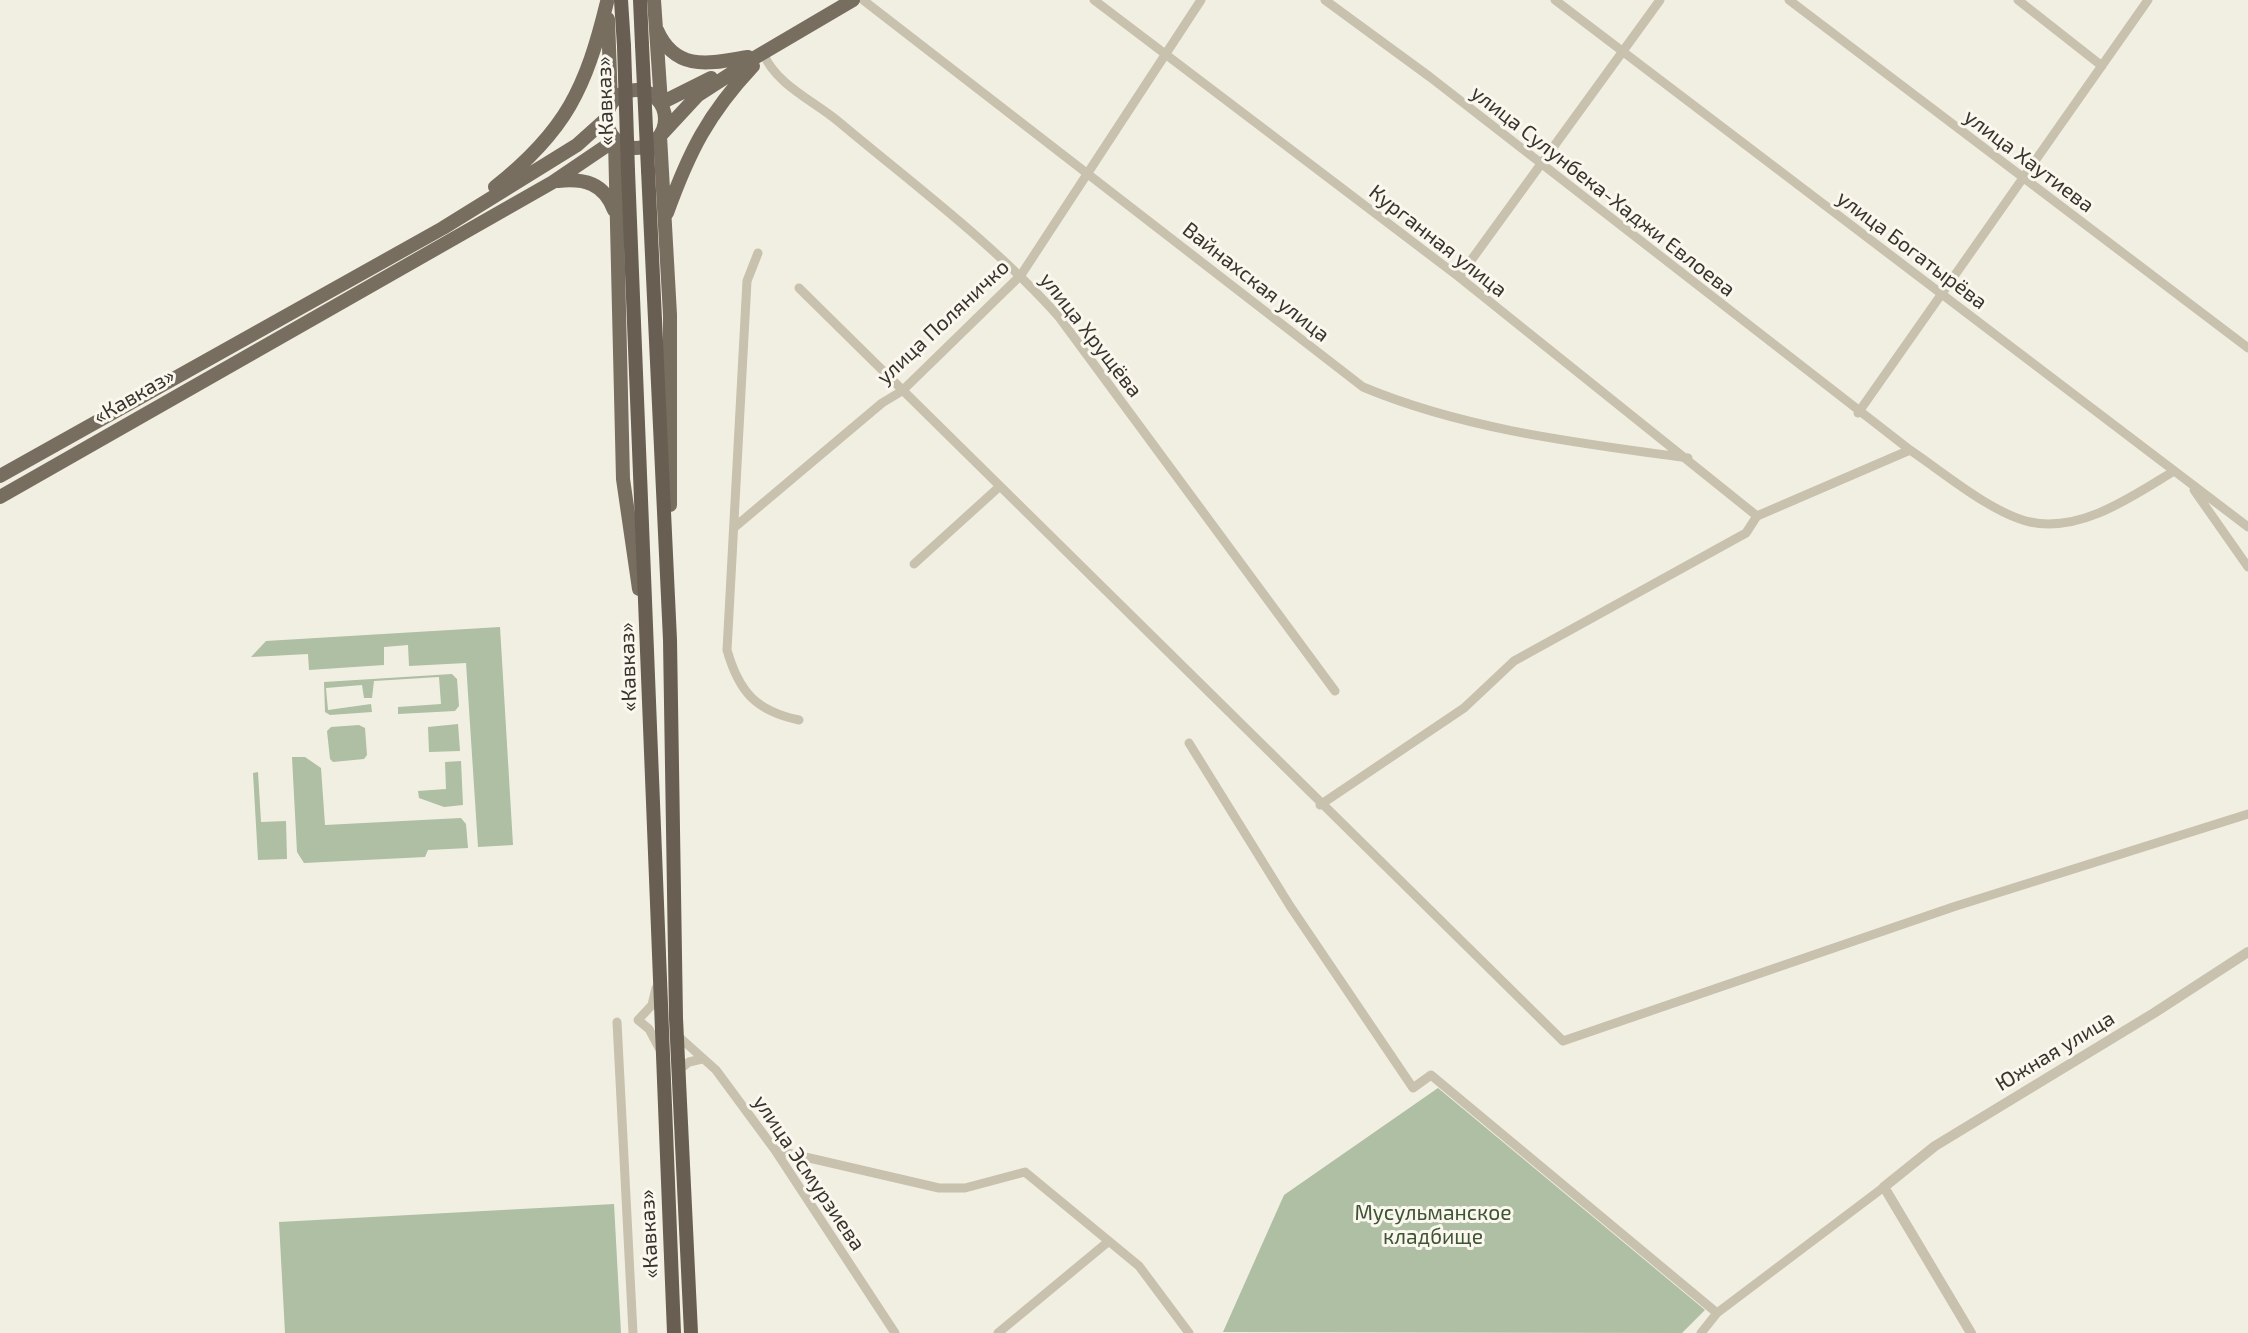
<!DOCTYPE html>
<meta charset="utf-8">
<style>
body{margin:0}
canvas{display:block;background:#f1eee2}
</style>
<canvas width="2248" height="1333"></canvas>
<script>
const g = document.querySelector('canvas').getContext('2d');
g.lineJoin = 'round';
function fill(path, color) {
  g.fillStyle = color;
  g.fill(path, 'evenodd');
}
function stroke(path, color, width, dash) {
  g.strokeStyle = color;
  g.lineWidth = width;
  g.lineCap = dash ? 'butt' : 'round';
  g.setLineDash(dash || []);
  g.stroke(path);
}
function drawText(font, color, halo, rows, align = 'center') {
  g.font = font + ' "Exo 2",sans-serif';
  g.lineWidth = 6;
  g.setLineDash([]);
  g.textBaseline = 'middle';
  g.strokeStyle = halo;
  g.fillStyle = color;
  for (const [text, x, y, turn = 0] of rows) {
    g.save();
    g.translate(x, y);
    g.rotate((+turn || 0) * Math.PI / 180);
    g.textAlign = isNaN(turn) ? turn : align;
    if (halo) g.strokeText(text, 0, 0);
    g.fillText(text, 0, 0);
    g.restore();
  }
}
const green = new Path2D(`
 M 500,627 L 513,845 L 478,847 L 466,663 L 409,666 L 408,645 L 384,647 L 384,665 L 309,670 L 308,654 L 251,657 L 266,641 Z
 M 452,674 L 457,679 L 459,706 L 455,711 L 398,714 L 398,707 L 441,704 L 439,677 L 374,681 L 372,698 L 364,698 L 362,685 L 326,688 L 328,710 L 371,704 L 372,712 L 330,715 L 325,712 L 324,682 Z
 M 458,724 L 460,751 L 429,752 L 428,727 Z
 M 359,725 L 365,728 L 367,755 L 364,759 L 333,762 L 330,759 L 327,731 L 331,727 Z
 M 292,757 L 305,757 L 321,768 L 325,825 L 461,818 L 466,824 L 468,848 L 428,850 L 425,857 L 304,863 L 297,852 Z
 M 461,761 L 463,805 L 444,807 L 419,798 L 418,791 L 446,789 L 445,762 Z
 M 258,772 L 261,822 L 286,821 L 287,859 L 258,860 L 253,773 Z
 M 1438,1088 L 1705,1310 L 1682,1333 L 1223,1332 L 1284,1195 Z
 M 614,1204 L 621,1333 L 285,1333 L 279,1222 Z`);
const minor = new Path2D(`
 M 863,0 L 1363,387 C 1466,430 1579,443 1688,458
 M 1094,0 L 1459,277 L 1757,516
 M 1555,0 L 2248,527
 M 1789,0 L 2248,348
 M 2018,0 L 2102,66
 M 764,55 C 777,85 814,101 839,122 C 914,185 994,244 1059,317 L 1335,691
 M 758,253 L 747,281 L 727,650 C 739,692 756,711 799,720
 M 1459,277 L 1660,0
 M 799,288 L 1563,1041 L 1953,907 L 2248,814
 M 1858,413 L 2148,0
 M 1910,450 C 1943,472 1991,513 2030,522 C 2081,533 2133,496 2174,471
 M 2194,490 L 2248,567
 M 736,526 L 882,403 L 902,391 L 1021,275 L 1201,0
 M 914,564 L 999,487
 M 1189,743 L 1290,906 L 1413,1088 L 1431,1075 L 1717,1313
 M 1320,805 L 1464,708 L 1514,661 L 1746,533 L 1757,516 L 1910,450 L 1430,77 L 1325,0
 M 656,988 L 652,1005 L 638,1020 L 649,1029 L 659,1048
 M 617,1022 L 633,1333
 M 678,1036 L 716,1070 L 775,1150 L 895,1333
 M 679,1070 L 689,1062 L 702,1059
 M 775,1150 L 939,1188 L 965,1188 L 1025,1172 L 1139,1266 L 1189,1333
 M 998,1333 L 1109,1241
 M 1701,1333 L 1717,1313 L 1884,1187`);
const tertiary = new Path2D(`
 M 1971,1333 L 1884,1187 L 1935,1146 L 2154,1013 L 2248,952`);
const primary = new Path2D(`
 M 654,0 L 661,103 L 711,78
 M 608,19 L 611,103
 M 657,30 C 676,73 711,63 748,57
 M 739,67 L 853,0
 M607 119a29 29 0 1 1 58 0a29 29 0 1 1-58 0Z
 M 615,140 L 623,479 L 639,589
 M 558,181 C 584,178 604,183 614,210
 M 495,187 C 566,131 586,88 607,2
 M 667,213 C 689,152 708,114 753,66
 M 0,476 L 443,228 L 577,145 L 606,119
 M 0,497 L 553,182 L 615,140
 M 670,505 L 670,315 L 660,136 L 698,95 L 746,64`);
const trunk = new Path2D(`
 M 621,0 L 624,46
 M 640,0 L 642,45
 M 648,170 L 670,640 L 676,1018 L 691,1333
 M 628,171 L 674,1333`);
const trunkBridge = new Path2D(`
 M 642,45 L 648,170
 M 624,46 L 628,171`);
const streetNames = [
 ["«Кавказ»",605,101,-92],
 ["улица Хаутиева",2029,161,37],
 ["улица Сулунбека-Хаджи Евлоева",1603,191,38],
 ["Курганная улица",1438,241,38],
 ["улица Богатырёва",1912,250,37],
 ["Вайнахская улица",1256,282,38],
 ["улица Поляничко",943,322,-43],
 ["улица Хрущёва",1091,335,52],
 ["«Кавказ»",134,396,-30],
 ["«Кавказ»",628,667,-92],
 ["Южная улица",2055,1051,-31],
 ["улица Эсмурзиева",809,1173,56],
 ["«Кавказ»",649,1234,-93]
];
const parkNames = [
 ["Мусульманское",1433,1213],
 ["кладбище",1433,1237]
];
fill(green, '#aebfa3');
stroke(minor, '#c8c1ae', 9);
stroke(tertiary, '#c8c1ae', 10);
stroke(primary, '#786e5f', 14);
stroke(trunk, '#685e52', 14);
stroke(trunkBridge, '#685e52', 14);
drawText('21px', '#38332c', '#f9f7ee', streetNames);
drawText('21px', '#3e5432', '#f9f7ee', parkNames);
</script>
